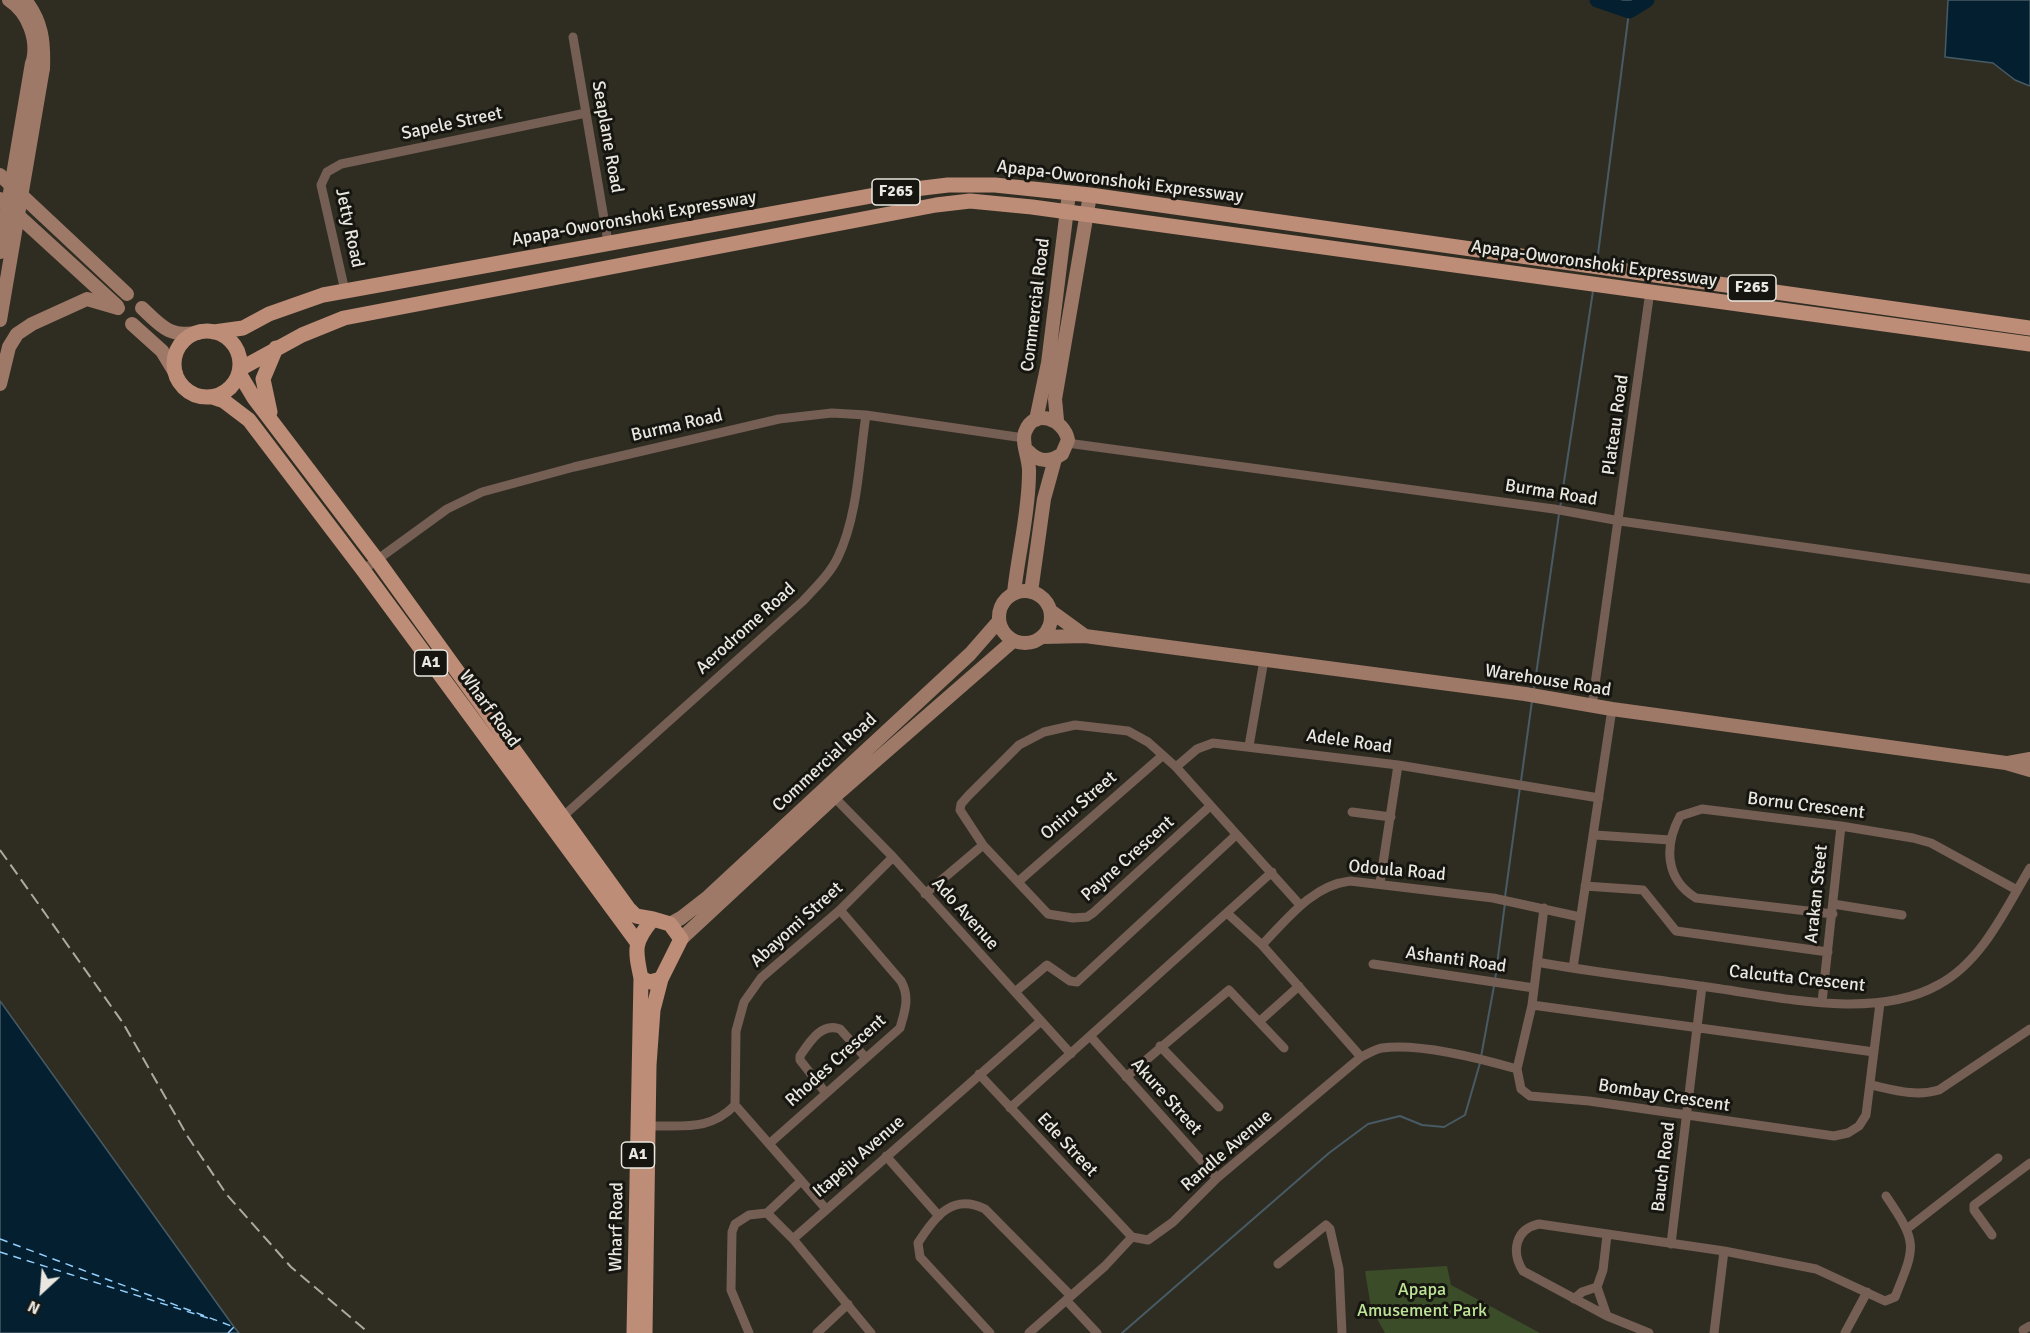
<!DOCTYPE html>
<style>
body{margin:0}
#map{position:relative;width:2030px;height:1333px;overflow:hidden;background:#2f2d22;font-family:Signika,sans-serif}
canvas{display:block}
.north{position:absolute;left:12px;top:1261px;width:60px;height:60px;-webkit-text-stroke:4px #161510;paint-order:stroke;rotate:206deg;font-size:16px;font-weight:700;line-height:24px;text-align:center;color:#e9e7e0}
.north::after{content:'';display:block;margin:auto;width:21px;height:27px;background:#e9e7e0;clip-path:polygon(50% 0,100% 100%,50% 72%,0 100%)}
</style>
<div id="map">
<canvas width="2030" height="1333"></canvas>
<div class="north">N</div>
</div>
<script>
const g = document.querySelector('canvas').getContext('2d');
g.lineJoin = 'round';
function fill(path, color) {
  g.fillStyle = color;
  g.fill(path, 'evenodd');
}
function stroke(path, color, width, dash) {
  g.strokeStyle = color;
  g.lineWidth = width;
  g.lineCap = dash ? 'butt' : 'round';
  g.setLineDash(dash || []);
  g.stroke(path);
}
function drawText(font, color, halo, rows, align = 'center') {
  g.font = font + ' Signika,sans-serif';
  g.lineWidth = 6;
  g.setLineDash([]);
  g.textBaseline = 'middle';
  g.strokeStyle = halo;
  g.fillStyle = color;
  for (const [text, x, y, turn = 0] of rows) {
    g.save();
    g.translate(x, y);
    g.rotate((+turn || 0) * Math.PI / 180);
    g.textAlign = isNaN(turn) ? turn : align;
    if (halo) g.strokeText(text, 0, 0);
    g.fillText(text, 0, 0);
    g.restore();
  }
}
const green = new Path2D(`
 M 1447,1266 L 1451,1285 L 1540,1333 L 1385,1333 L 1371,1308 L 1365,1271 Z`);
const water = new Path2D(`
 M 1607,0 L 1639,0 L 1636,13 C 1623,17 1615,10 1607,0 Z
 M 1948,0 L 2030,0 L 2030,86 L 2015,80 L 1993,63 L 1945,57 Z
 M 0,1001 L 234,1327 L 239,1333 L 0,1333 Z`);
const stream = new Path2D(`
 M 1597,262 L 1629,12
 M 1560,508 L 1593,291
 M 1534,689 L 1559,514
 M 1521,781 L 1532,701
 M 1505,897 L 1520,787
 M 1495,980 L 1505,903
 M 1481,1057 L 1494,986
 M 1122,1333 L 1329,1153 L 1368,1124 L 1400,1116 L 1422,1125 L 1444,1127 L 1465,1115 L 1480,1063`);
const river = new Path2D(`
 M 1597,0 L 1629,11 L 1647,0`);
const ferry = new Path2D(`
 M 0,1239 L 234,1327
 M 0,1252 L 214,1320
 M 228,1333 L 234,1327`);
const street = new Path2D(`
 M 573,37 L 608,242
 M 345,291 L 321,185 L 327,172 L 341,164 L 586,113
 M 1067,443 L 1554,509 L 1620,521 L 2030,579
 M 363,570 L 447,509 L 482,492 L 574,467 L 779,419 L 832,413 L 866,415 L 1024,438
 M 1592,706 L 1650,291
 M 1249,746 L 1264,660
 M 1176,767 L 1197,749 L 1213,743 L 1398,765 L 1599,798
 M 834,797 L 893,857 L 1071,1054
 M 1209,807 L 1093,913 L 1087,917 L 1073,918 L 1048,914 L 983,845 L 960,810 L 961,804 L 968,796 L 1019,745 L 1044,732 L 1075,725 L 1128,731 L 1148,742 L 1176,767 L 1300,905
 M 1352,812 L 1391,817
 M 560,819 L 803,601 C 815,588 830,574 838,557 C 858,515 859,461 866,415
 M 1595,835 L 1670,840
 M 1019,881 L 1162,756
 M 1380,883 L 1398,765
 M 1585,886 L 1643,890 L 1676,931 L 1828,952
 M 925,894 L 983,845
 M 1833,904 L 1902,915
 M 1544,908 L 1532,1005 L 1517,1069 L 1521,1089 L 1530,1096 L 1589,1101 L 1834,1136 L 1848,1133 L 1859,1126 L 1866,1115 L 1880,1003
 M 1227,913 L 1262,945 L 1361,1057
 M 1833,914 L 1696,898 C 1665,879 1664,846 1680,816 L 1702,809 L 1841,826 L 1913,838 L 1931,843 L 2017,890
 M 1262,945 C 1287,919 1313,885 1350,881 L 1493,898 L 1580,917
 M 1537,962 C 1591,972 1646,978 1700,986 C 1773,995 1871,1022 1938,985 C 1982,962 2005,910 2030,868
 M 1373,964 L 1534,988
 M 1573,968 L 1612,709
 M 1015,992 L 1047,965 L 1070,981 L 1077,982 L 1236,835
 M 1822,1002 L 1841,826
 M 1532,1005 L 1874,1052
 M 1260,1021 L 1299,986
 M 1091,1037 L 1217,1178
 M 1160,1046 L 1219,1107
 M 979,1074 L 1132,1237 L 1148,1240 L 1173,1222 L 1217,1178 L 1361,1057 C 1368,1054 1375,1049 1382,1048 C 1419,1043 1482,1059 1517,1069
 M 1126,1077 L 1229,990 L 1284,1048
 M 1871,1085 C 1894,1090 1916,1097 1939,1090 L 2030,1029
 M 825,1092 L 800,1060 L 800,1056 C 809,1043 821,1022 840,1029 L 865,1057
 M 1010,1108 L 1272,872
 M 650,1126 C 684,1125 710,1131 735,1105
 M 769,1144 L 900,1028 C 905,1011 910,997 901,981 L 840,910
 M 886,1156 L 939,1216
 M 826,1209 L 735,1105 L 736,1031 L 744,1002 L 761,978 L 840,910 L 893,857
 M 767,1213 L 793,1239 L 871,1333
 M 1908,1228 L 1998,1158
 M 1992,1235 L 1974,1210 L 1974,1205 L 2030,1163
 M 793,1239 L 1041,1021
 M 1671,1244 L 1702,986
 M 1278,1264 L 1321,1229 L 1326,1225 L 1330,1229 L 1339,1269 L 1342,1333
 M 1574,1299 L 1582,1292 L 1597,1287
 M 1066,1300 L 1097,1333
 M 1607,1316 L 1597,1287 L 1603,1270 L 1607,1235
 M 2023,1330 L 2030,1326
 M 749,1333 L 731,1290 L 732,1232 L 735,1224 L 749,1215 L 767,1213 L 800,1182
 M 817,1333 L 848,1304
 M 990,1333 L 920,1257 L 918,1243 C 935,1216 953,1193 985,1209 L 1071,1296
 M 1029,1333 L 1105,1266 L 1132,1237
 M 1649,1333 L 1607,1316 L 1523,1271 C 1511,1252 1515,1229 1539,1224 L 1724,1251 L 1816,1269 L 1885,1301 L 1895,1297 C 1916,1245 1918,1243 1886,1196
 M 1714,1333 L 1724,1251
 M 1845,1333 L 1867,1292`);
const secondary = new Path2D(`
 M 9,0 C 29,13 38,40 33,61
 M 25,0 C 42,21 44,42 43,68
 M 0,175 L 127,294
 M 0,199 L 117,306
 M 142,308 C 162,327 169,337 198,333
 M 132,324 L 162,351 L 176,374
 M 0,384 L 9,347 L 17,334 L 32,324 L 87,299 L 118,308
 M 1036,420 L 1048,363 L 1069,193
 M 1057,420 L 1055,399 L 1090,195
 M999 617a26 26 0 1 1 52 0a26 26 0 1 1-52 0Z
 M 1031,592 L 1044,499 L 1055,459
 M 1014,593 C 1018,554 1029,513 1029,473 C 1030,460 1021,444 1025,432 C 1034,407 1064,419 1068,440 L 1062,454 C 1050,462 1039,463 1028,451
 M 1052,612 L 1085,636
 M 1043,637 L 1085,636 L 1525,694 L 1612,709 L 2006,763 L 2030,770
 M 2008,763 L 2030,759
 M 670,924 L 681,918 L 708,897 L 970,654 L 998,622
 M 681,939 L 834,797 L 1013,641`);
const primary = new Path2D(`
 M174 364a33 33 0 1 1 66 0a33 33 0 1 1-66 0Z
 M 214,332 L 243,328 L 269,314 L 323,295 L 898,191 L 948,185 L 995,185 L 1090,195 L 2030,328
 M 240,369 L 302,335 L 344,318 L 936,205 L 970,201 L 1032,207 L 2030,344
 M 239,373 L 254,398 L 377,560 L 628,908 L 636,916 L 653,919
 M 212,397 L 224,401 L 249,420 L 363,570 L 637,942
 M 270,412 L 263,379 L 276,348
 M 653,919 L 670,924 L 681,939 L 661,979 L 650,982 L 641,978 C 635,950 633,942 653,919 Z
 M 634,1333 L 641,978
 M 645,1333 L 649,1065 L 653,1010 L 661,979`);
const rail = new Path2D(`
 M 0,850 L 123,1023 L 188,1137 L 227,1195 L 291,1267 L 369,1333`);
const secondaryBridge = new Path2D(`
 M 0,252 L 32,63
 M 0,320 L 43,68`);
const shields = [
 [896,192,48],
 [1752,288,48],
 [431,663,33],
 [638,1155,33]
];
const shieldNames = [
 ["F265",896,192],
 ["F265",1752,288],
 ["A1",431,663],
 ["A1",638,1155]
];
const streetNames = [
 ["Sapele Street",452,124,-12],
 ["Seaplane Road",607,137,80],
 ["Apapa-Oworonshoki Expressway",1120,182,7],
 ["Apapa-Oworonshoki Expressway",634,219,-10],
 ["Jetty Road",349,228,78],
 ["Apapa-Oworonshoki Expressway",1594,264,8],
 ["Commercial Road",1036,305,-83],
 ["Plateau Road",1616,425,-82],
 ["Burma Road",677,426,-13],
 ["Burma Road",1551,493,9],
 ["Aerodrome Road",746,629,-42],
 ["Warehouse Road",1548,681,9],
 ["Wharf Road",489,709,54],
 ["Adele Road",1349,742,8],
 ["Commercial Road",825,763,-43],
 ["Oniru Street",1079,806,-41],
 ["Bornu Crescent",1806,806,7],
 ["Payne Crescent",1128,859,-42],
 ["Odoula Road",1397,871,5],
 ["Arakan Steet",1817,894,-84],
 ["Ado Avenue",965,914,48],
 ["Abayomi Street",797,925,-42],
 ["Ashanti Road",1456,960,8],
 ["Calcutta Crescent",1797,979,6],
 ["Rhodes Crescent",836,1061,-42],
 ["Bombay Crescent",1664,1096,9],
 ["Akure Street",1166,1097,48],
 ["Ede Street",1067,1145,47],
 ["Randle Avenue",1227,1151,-41],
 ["Itapeju Avenue",859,1157,-41],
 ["Bauch Road",1664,1167,-83],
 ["Wharf Road",617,1227,-89]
];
const parkNames = [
 ["Apapa",1422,1290],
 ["Amusement Park",1422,1311]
];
fill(green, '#3b4c29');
fill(water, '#031f30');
stroke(water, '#485b65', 1.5);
stroke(stream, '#485b65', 2);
stroke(river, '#031f30', 15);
stroke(ferry, '#93cffa', 1.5, [8, 6]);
stroke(street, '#755e53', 9);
stroke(secondary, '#9e7968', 14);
stroke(primary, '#bd8d78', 15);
stroke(rail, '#acaaa2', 2, [12, 6]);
stroke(secondaryBridge, '#9e7968', 14);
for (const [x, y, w] of shields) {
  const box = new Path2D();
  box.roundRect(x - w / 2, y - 13, w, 26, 4.5);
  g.fillStyle = '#161510';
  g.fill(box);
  stroke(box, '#e9e7e0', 1.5);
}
drawText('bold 16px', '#e9e7e0', null, shieldNames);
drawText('18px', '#e9e7e0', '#161510', streetNames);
drawText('18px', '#bde397', '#161510', parkNames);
</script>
